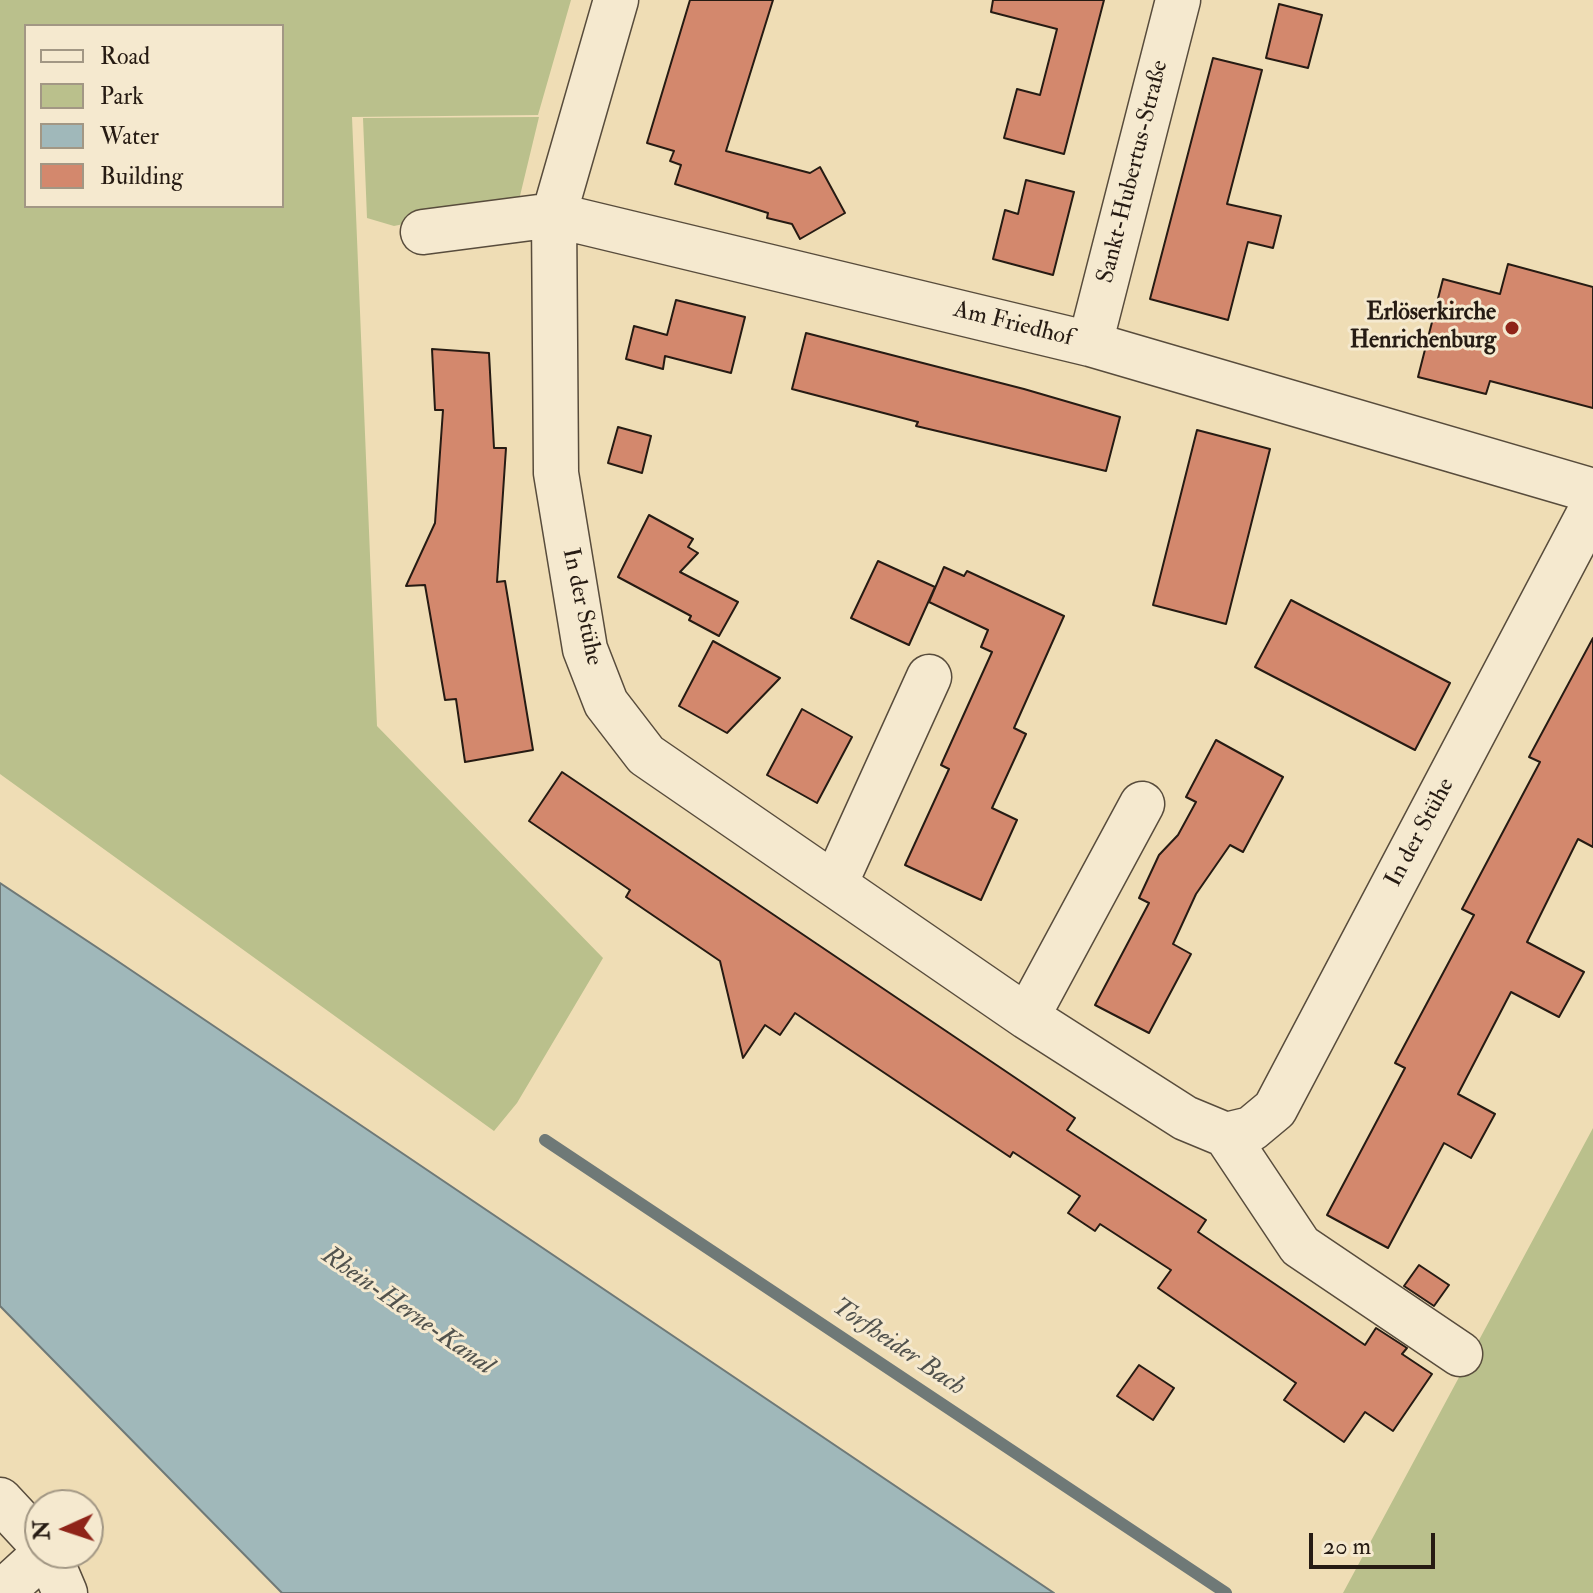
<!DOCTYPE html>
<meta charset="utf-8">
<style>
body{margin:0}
#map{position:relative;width:1593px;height:1593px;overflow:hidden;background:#efddb5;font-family:"IM FELL Double Pica",serif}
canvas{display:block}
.legend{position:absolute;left:24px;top:24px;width:260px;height:184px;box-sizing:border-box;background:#f5e9cf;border:2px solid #a29784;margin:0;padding:10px 14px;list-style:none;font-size:24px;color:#261b13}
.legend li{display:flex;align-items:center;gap:16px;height:40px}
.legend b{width:40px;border:2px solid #a29784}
.north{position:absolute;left:24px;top:1489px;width:80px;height:80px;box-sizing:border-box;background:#f5e9cf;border:2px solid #a29784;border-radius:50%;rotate:267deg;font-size:22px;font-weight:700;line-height:32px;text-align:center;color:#261b13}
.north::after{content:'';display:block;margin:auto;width:28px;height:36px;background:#8f2418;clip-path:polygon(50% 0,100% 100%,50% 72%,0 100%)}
.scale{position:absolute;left:1309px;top:1533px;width:126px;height:36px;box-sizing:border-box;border:4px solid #261b13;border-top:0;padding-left:10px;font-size:24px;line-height:28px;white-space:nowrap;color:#261b13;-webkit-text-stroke:6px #f5e9cf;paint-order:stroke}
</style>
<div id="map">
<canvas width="1593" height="1593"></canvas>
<ul class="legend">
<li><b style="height:10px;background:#f5e9cf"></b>Road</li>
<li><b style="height:22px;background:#bac08c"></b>Park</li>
<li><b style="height:22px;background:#a0b8ba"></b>Water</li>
<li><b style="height:22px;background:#d3886d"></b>Building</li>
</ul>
<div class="north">N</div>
<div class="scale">20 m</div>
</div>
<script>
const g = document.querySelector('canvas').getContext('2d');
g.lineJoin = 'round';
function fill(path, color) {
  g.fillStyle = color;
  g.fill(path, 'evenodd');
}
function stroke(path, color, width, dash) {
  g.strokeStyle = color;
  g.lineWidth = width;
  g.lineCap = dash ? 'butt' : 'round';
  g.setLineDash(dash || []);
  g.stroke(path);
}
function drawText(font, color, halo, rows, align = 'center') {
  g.font = font + ' "IM FELL Double Pica",serif';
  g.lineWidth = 6;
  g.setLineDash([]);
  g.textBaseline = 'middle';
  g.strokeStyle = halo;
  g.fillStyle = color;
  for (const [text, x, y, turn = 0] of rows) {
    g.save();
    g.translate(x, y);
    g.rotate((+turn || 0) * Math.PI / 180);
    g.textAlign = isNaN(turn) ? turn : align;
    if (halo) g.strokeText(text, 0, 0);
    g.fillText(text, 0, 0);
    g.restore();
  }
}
const green = new Path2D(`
 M 0,0 L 571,0 L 538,115 L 352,117 L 377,726 L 603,958 L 517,1103 L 494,1131 L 0,774 ZM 26,26 L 282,26 L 282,206 L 26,206 Z
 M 539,117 L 519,200 L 394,226 L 367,218 L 363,118 Z
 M 1593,1128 L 1593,1593 L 1343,1593 Z`);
const water = new Path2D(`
 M 0,883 L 113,958 L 1054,1593 L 282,1593 L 0,1306 Z`);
const stream = new Path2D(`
 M 545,1140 L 1226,1593`);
const building = new Path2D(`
 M 690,0 L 773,0 L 726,151 L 810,173 L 820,167 L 845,213 L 800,239 L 792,224 L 767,218 L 768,213 L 675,184 L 681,165 L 670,161 L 674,151 L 647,143 Z
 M 993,0 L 1104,0 L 1064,154 L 1004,138 L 1017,89 L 1040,95 L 1057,29 L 991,12 Z
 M 1279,4 L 1322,15 L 1308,68 L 1266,58 Z
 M 1213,58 L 1262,70 L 1227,204 L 1281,216 L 1273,248 L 1248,242 L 1228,320 L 1150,299 Z
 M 1026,180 L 1074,192 L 1053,275 L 993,259 L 1005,210 L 1018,214 Z
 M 1508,264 L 1593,287 L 1593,408 L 1490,381 L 1486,394 L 1418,377 L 1443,279 L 1500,294 Z
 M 676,300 L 745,317 L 731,373 L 665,356 L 663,369 L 626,359 L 634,326 L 667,335 Z
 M 806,333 L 1024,389 L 1120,417 L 1106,471 L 916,426 L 918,422 L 792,389 Z
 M 432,349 L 489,353 L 494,448 L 506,448 L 497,582 L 505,581 L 533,750 L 465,762 L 456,699 L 445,700 L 425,585 L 406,586 L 435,523 L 443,410 L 435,410 Z
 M 618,427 L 651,436 L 642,473 L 608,463 Z
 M 1197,430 L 1270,449 L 1226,624 L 1153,605 Z
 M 649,515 L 693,539 L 688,547 L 698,553 L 680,572 L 738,602 L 719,636 L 689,620 L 691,616 L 618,577 Z
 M 878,561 L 935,587 L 909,645 L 851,618 Z
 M 944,567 L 964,576 L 967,571 L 1064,616 L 1014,728 L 1026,734 L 992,808 L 1017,820 L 981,900 L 905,865 L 949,769 L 941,765 L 992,652 L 981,647 L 988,630 L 929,602 Z
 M 1291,600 L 1450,683 L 1415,750 L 1255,667 Z
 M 1593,638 L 1593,847 L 1578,839 L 1527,942 L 1584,972 L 1559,1017 L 1511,992 L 1458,1094 L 1495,1114 L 1471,1158 L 1444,1143 L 1388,1248 L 1327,1215 L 1405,1068 L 1395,1063 L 1474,915 L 1462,909 L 1540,762 L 1529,757 Z
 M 713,641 L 780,678 L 727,733 L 679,706 Z
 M 802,709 L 852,737 L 817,803 L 767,775 Z
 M 1216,740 L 1283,777 L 1243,852 L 1230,845 L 1196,894 L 1173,944 L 1191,954 L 1149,1033 L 1095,1005 L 1149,903 L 1139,898 L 1159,855 L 1178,835 L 1196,802 L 1186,797 Z
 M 562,772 L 1075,1118 L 1067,1130 L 1206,1220 L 1198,1232 L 1365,1345 L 1376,1328 L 1407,1348 L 1402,1354 L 1432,1374 L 1393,1431 L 1365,1412 L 1344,1442 L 1284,1400 L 1296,1383 L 1158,1288 L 1171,1270 L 1100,1224 L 1095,1231 L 1068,1213 L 1080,1196 L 1013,1152 L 1010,1157 L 795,1013 L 780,1035 L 765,1025 L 743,1058 L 720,961 L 626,897 L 630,890 L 529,821 Z
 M 1419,1265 L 1449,1285 L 1434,1306 L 1404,1286 Z
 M 1139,1365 L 1174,1388 L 1153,1420 L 1117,1396 Z`);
const minor = new Path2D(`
 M 616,0 L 554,215 L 556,473 L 585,649 L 606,703 L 646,755 L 1027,1017 L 1185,1118 L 1226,1135 L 1251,1129 L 1275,1109 L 1593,506
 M 423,232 L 554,215 L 1090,344 L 1593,491
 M 1090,344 L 1178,0
 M 835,884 L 929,677
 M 1027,1017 L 1142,804
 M 1226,1135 L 1300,1246 L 1460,1354
 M 0,1500 L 40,1543
 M 48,1553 L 65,1593
 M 1,1593 L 45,1553`);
const markers = [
 [1512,328,8,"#8f2418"]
];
const streetNames = [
 ["Sankt-Hubertus-Straße",1134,172,-76],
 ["Am Friedhof",1013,325,14],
 ["In der Stühe",581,607,78],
 ["In der Stühe",1421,833,-62]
];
const poiNames = [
 ["Erlöserkirche",1496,314],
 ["Henrichenburg",1496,342]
];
const waterNames = [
 ["Rhein-Herne-Kanal",407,1312,35],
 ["Torfheider Bach",898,1348,34]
];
fill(green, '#bac08c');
fill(water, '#a0b8ba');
stroke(water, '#6f7977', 2);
stroke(stream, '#6f7977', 12);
fill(building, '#d3886d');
stroke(building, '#261b13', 2);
stroke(minor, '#584c3c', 47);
stroke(minor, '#f5e9cf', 44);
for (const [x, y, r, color] of markers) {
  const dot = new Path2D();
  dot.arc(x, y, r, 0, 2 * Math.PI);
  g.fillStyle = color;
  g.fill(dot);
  stroke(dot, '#f5e9cf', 3);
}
drawText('24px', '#261b13', '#f5e9cf', streetNames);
drawText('bold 24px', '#261b13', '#f5e9cf', poiNames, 'right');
drawText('italic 26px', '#51524d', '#f5e9cf', waterNames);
</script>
